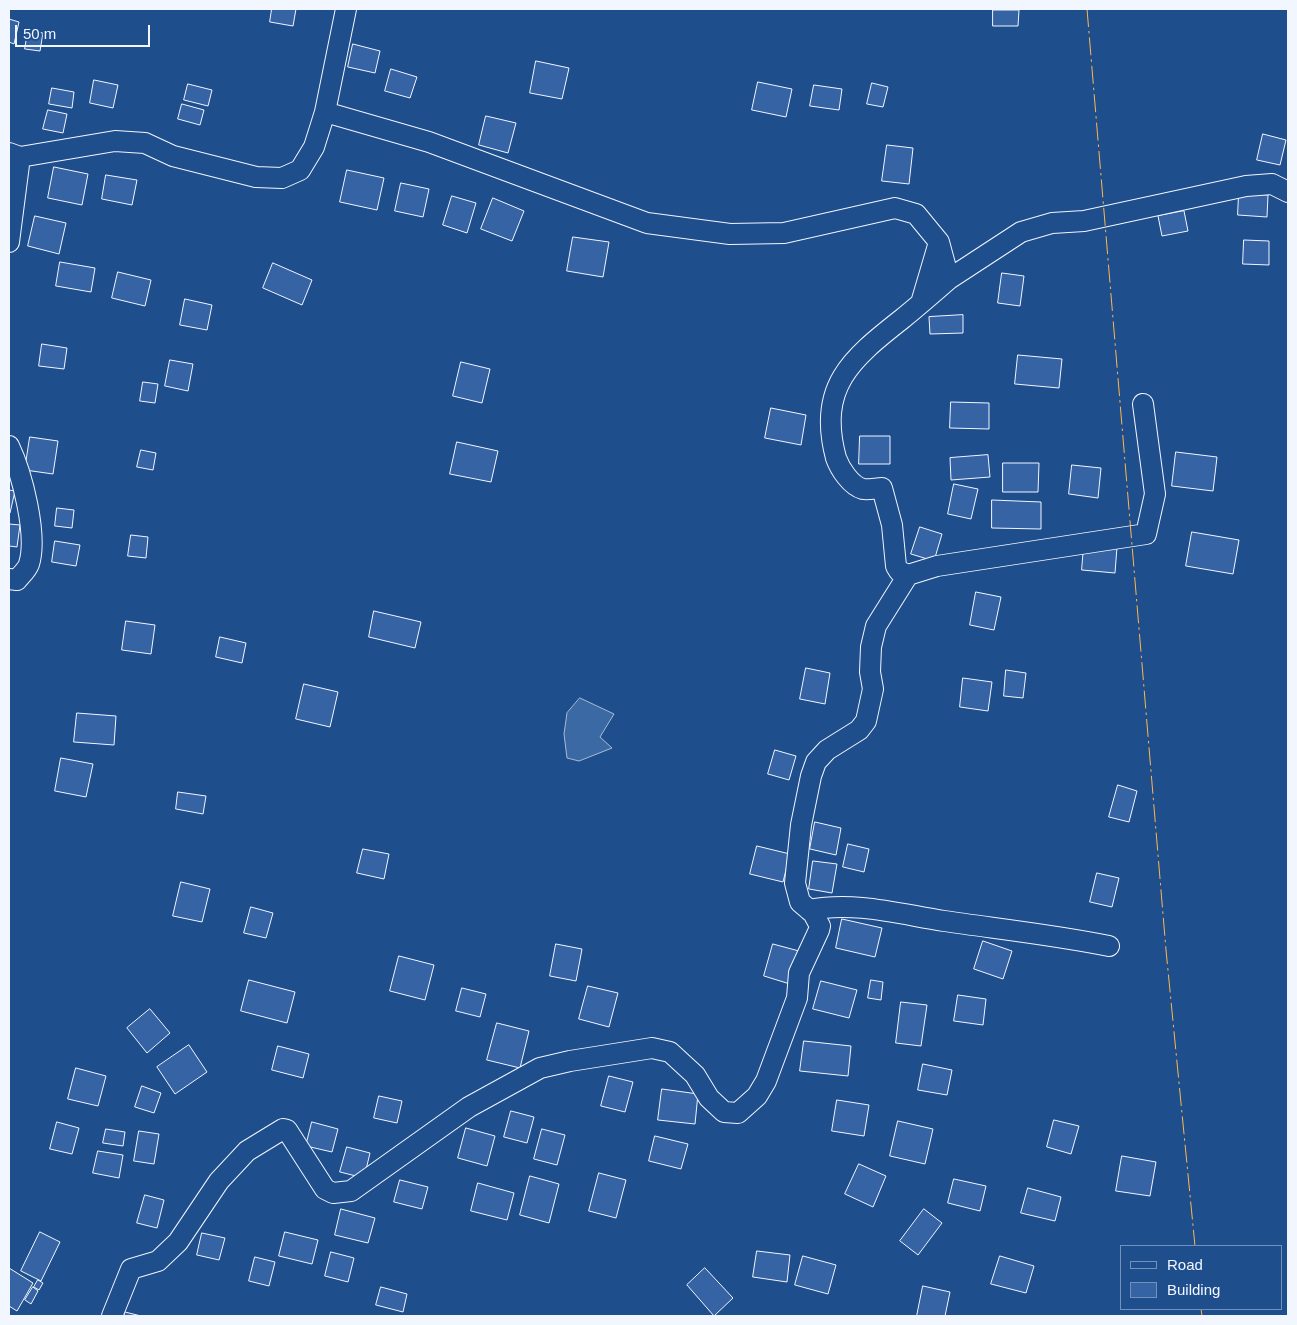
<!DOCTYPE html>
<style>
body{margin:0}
#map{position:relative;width:1297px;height:1325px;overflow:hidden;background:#1f4e8c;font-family:Helvetica,sans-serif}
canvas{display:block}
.frame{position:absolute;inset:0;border:10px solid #f2f6ff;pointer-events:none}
.legend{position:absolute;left:1120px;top:1245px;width:162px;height:65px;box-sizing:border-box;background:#1f4e8c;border:1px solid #7391ba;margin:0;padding:6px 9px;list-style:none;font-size:15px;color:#f2f6ff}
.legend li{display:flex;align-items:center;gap:10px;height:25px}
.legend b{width:25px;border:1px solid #7391ba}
.scale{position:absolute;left:15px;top:25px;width:135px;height:22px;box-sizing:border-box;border:2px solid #f2f6ff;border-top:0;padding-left:6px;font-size:15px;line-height:18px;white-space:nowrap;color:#f2f6ff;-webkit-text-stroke:4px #1f4e8c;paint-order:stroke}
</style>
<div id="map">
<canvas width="1297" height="1325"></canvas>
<div class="frame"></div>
<ul class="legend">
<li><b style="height:6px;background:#1f4e8c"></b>Road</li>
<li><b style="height:14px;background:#3563a3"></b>Building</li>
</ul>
<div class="scale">50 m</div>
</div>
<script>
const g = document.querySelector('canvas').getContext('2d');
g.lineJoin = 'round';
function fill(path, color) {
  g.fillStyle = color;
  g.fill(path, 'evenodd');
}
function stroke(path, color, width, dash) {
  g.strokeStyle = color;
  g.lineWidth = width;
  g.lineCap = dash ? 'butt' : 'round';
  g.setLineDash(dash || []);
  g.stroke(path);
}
const water = new Path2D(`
 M 580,698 L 614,714 L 600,737 L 612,748 L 579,761 L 567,758 L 564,734 L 567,713 Z`);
const building = new Path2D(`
 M 272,9 L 296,9 L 293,26 L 270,22 Z
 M 993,10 L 1019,10 L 1018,26 L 993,26 Z
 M 9,19 L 19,22 L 14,44 L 9,42 Z
 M 28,31 L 43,33 L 40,51 L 25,49 Z
 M 353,44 L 380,51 L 375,73 L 348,67 Z
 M 536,61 L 569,68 L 562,99 L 530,93 Z
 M 391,69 L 417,77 L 410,98 L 385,91 Z
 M 94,80 L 118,85 L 113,108 L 90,103 Z
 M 758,82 L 792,89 L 786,117 L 752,110 Z
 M 872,83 L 888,87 L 883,107 L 867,104 Z
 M 188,84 L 212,90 L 208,106 L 184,100 Z
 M 814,85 L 842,89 L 839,110 L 810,106 Z
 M 52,88 L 74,92 L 72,108 L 49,104 Z
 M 182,104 L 204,110 L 200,125 L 178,119 Z
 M 48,110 L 67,114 L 63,133 L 43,129 Z
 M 486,116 L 516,123 L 508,153 L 479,145 Z
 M 1263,134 L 1286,140 L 1280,165 L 1257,160 Z
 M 887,145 L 913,148 L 909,184 L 882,181 Z
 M 54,167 L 88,174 L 82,205 L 48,198 Z
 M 347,170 L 384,178 L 377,210 L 340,202 Z
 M 106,175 L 137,180 L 132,205 L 102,199 Z
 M 401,183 L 429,189 L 423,217 L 395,211 Z
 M 1239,193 L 1268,195 L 1267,217 L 1238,215 Z
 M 452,196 L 476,203 L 467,233 L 443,225 Z
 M 493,198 L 524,211 L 512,241 L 481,229 Z
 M 1184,211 L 1188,231 L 1162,236 L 1158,216 Z
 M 35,216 L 66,223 L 59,254 L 28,246 Z
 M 573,237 L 609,242 L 603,277 L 567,271 Z
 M 1244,240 L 1269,241 L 1269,265 L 1243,264 Z
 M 60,262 L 95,268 L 91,292 L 56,286 Z
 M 273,263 L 312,280 L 302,305 L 263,288 Z
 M 118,272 L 151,280 L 145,306 L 112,298 Z
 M 1002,273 L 1024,276 L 1020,306 L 998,303 Z
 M 185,299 L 212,305 L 207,330 L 180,325 Z
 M 963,315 L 963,333 L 930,334 L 929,317 Z
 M 42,344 L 67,348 L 64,369 L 39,366 Z
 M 1018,355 L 1062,359 L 1059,388 L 1015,384 Z
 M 170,360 L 193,364 L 188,391 L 165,386 Z
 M 461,362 L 490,369 L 482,403 L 453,396 Z
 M 143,382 L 158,384 L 155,403 L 140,401 Z
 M 951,402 L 989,403 L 989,429 L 950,428 Z
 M 771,408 L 806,415 L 801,445 L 765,438 Z
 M 860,436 L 890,436 L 890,464 L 859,464 Z
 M 30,437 L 58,441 L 53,474 L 25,470 Z
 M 457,442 L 498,451 L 491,482 L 450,474 Z
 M 141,450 L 156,453 L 153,470 L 137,467 Z
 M 1176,452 L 1217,457 L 1213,491 L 1172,486 Z
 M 988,455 L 990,477 L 951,480 L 950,458 Z
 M 1003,463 L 1039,463 L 1038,492 L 1003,492 Z
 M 1072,465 L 1101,468 L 1098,498 L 1069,494 Z
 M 954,484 L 978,489 L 971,519 L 948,514 Z
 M 9,490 L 15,491 L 10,513 L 9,512 Z
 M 992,500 L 1041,502 L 1041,529 L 992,528 Z
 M 57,508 L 74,510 L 72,528 L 55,526 Z
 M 9,524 L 20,525 L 17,547 L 9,546 Z
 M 920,527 L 942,534 L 934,561 L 911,554 Z
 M 1192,532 L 1239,540 L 1233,574 L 1186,566 Z
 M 131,535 L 148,537 L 146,558 L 128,556 Z
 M 55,541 L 80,545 L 76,566 L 52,562 Z
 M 1084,545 L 1117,547 L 1115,573 L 1082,570 Z
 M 976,592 L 1001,597 L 994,630 L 970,625 Z
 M 374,611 L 421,622 L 415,648 L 369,637 Z
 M 126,621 L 155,625 L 151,654 L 122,650 Z
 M 220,637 L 246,643 L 242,663 L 216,657 Z
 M 806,668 L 830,673 L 825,704 L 800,699 Z
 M 1006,670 L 1026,673 L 1023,698 L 1004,696 Z
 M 963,678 L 992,682 L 988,711 L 960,707 Z
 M 304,684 L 338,692 L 330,727 L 296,719 Z
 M 77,713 L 116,716 L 114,745 L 74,742 Z
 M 775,750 L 796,756 L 789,780 L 768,774 Z
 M 61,758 L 93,764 L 86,797 L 55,791 Z
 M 1118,785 L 1137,791 L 1129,822 L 1109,817 Z
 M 178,792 L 206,796 L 203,814 L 176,809 Z
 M 815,822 L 841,828 L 836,855 L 810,849 Z
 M 848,844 L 869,849 L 864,872 L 843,867 Z
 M 757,846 L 790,854 L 783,882 L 750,874 Z
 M 363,849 L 389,854 L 384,879 L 357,873 Z
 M 813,861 L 837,864 L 832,893 L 809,889 Z
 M 1097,873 L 1119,878 L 1112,907 L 1090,902 Z
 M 181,882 L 210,889 L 202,922 L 173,916 Z
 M 251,907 L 273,913 L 266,938 L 244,933 Z
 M 842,919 L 882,928 L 875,957 L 836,948 Z
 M 983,941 L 1012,951 L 1003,979 L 974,969 Z
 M 556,944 L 582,949 L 576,981 L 550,976 Z
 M 773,944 L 799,951 L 790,984 L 764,976 Z
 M 399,956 L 434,965 L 425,1000 L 390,991 Z
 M 249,980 L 295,992 L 287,1023 L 241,1011 Z
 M 871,980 L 883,982 L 881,1000 L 868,998 Z
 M 821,981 L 857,990 L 849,1018 L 813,1009 Z
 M 588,986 L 618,993 L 609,1027 L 579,1019 Z
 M 462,988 L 486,994 L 480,1017 L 456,1011 Z
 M 958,995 L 986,999 L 983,1025 L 954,1021 Z
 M 901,1002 L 927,1005 L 921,1046 L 896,1043 Z
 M 150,1009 L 170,1033 L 147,1053 L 127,1028 Z
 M 497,1023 L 529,1031 L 520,1068 L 487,1060 Z
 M 804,1041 L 851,1046 L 848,1076 L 800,1071 Z
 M 189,1045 L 207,1072 L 175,1094 L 157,1067 Z
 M 278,1046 L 309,1054 L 303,1078 L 272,1070 Z
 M 923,1064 L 952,1070 L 947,1095 L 918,1090 Z
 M 76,1068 L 106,1076 L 98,1106 L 68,1099 Z
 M 609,1076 L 633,1082 L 625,1112 L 601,1106 Z
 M 142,1086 L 161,1093 L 154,1113 L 135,1107 Z
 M 662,1089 L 698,1094 L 695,1124 L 658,1120 Z
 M 379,1096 L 402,1101 L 397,1123 L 374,1118 Z
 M 837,1100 L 869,1105 L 864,1136 L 832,1131 Z
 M 511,1111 L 534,1117 L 527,1143 L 504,1137 Z
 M 1054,1120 L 1079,1126 L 1071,1154 L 1047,1147 Z
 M 898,1121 L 933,1129 L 925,1164 L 890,1156 Z
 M 57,1122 L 79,1128 L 72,1154 L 50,1149 Z
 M 312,1122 L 338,1129 L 332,1152 L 306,1146 Z
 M 466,1128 L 495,1136 L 487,1166 L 458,1158 Z
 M 106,1129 L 125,1132 L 123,1146 L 103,1143 Z
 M 542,1129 L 565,1135 L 557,1165 L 534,1159 Z
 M 139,1131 L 159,1134 L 154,1164 L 134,1161 Z
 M 655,1136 L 688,1144 L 681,1169 L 649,1161 Z
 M 347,1147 L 370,1153 L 364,1178 L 340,1172 Z
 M 98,1151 L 123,1155 L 119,1178 L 93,1173 Z
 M 1122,1156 L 1156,1162 L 1150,1196 L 1116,1191 Z
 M 859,1164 L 886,1176 L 873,1207 L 845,1194 Z
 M 599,1173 L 626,1180 L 616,1218 L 589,1211 Z
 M 530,1176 L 559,1184 L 549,1223 L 520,1215 Z
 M 954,1179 L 986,1186 L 980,1211 L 948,1203 Z
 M 400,1180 L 428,1187 L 422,1209 L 394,1202 Z
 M 478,1183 L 514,1193 L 507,1220 L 471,1211 Z
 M 1028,1188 L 1061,1197 L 1055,1221 L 1021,1213 Z
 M 145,1195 L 164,1200 L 157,1228 L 137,1223 Z
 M 341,1209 L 375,1218 L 368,1243 L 335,1235 Z
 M 924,1209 L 942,1223 L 918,1255 L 900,1241 Z
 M 40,1232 L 60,1242 L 41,1281 L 21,1271 Z
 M 285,1232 L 318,1240 L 312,1264 L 279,1256 Z
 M 202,1233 L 225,1238 L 219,1260 L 197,1255 Z
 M 757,1251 L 790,1255 L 787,1282 L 753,1277 Z
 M 331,1252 L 354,1258 L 348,1282 L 325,1276 Z
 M 803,1256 L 836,1265 L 828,1294 L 795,1285 Z
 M 1000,1256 L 1034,1266 L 1026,1293 L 991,1284 Z
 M 255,1257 L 275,1262 L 269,1286 L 249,1281 Z
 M 9,1268 L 33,1283 L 17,1311 L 9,1306 Z
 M 705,1268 L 733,1298 L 714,1316 L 687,1285 Z
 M 38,1280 L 43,1283 L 39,1290 L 34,1287 Z
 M 923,1286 L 950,1292 L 945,1316 L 917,1316 Z
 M 33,1287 L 38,1291 L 31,1304 L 25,1300 Z
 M 381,1287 L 407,1294 L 403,1312 L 376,1305 Z
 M 125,1312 L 141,1316 L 124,1316 Z`);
const minor = new Path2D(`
 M 325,112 L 346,9
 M 9,153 L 20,157 L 115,141 L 145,143 L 173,156 L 256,177 L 282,178 L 300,170 L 314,147 L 325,112 L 429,142 L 647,223 L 730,234 L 784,233 L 895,208 L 916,214 L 939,242 L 949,279 L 1021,232 L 1052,223 L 1084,221 L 1246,186 L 1272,184 L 1288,192
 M 9,242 L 20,157
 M 921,303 L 939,242
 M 9,446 C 22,473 38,535 29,564 C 27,570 20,576 17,580 L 9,579
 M 908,575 L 937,566 L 1146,534 L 1155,494 L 1143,404
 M 809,910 C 855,901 899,914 944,921 C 999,929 1055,935 1109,946
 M 112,1316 L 131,1269 L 158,1261 L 178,1242 L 219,1181 L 247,1151 L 283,1129 L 287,1130 L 325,1189 L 333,1193 L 351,1191 L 469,1107 L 540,1068 L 570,1061 L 652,1048 L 670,1052 L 695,1075 L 709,1098 L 724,1112 L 738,1113 L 757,1096 L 766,1081 L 797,998 L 799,973 L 819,930 L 820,926 L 813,913 L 800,902 L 795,883 L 801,825 L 811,776 L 816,762 L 827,750 L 859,730 L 866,721 L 873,689 L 870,672 L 871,647 L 876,626 L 908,575 L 899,571 L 896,566 L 892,525 L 882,488 C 877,488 868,490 863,489 C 851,486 840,469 836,458 C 817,387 851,359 902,319 C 918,306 933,293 949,279`);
const power = new Path2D(`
 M 1087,9 L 1166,950 L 1195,1246
 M 1201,1309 L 1202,1316`);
fill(water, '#3b69a3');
stroke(water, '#a8bbd7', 1);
fill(building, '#3563a3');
stroke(building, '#f2f6ff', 1);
stroke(minor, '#f2f6ff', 22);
stroke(minor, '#1f4e8c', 20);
stroke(power, '#ffb74d', 1, [18, 4, 2.5, 4]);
</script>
